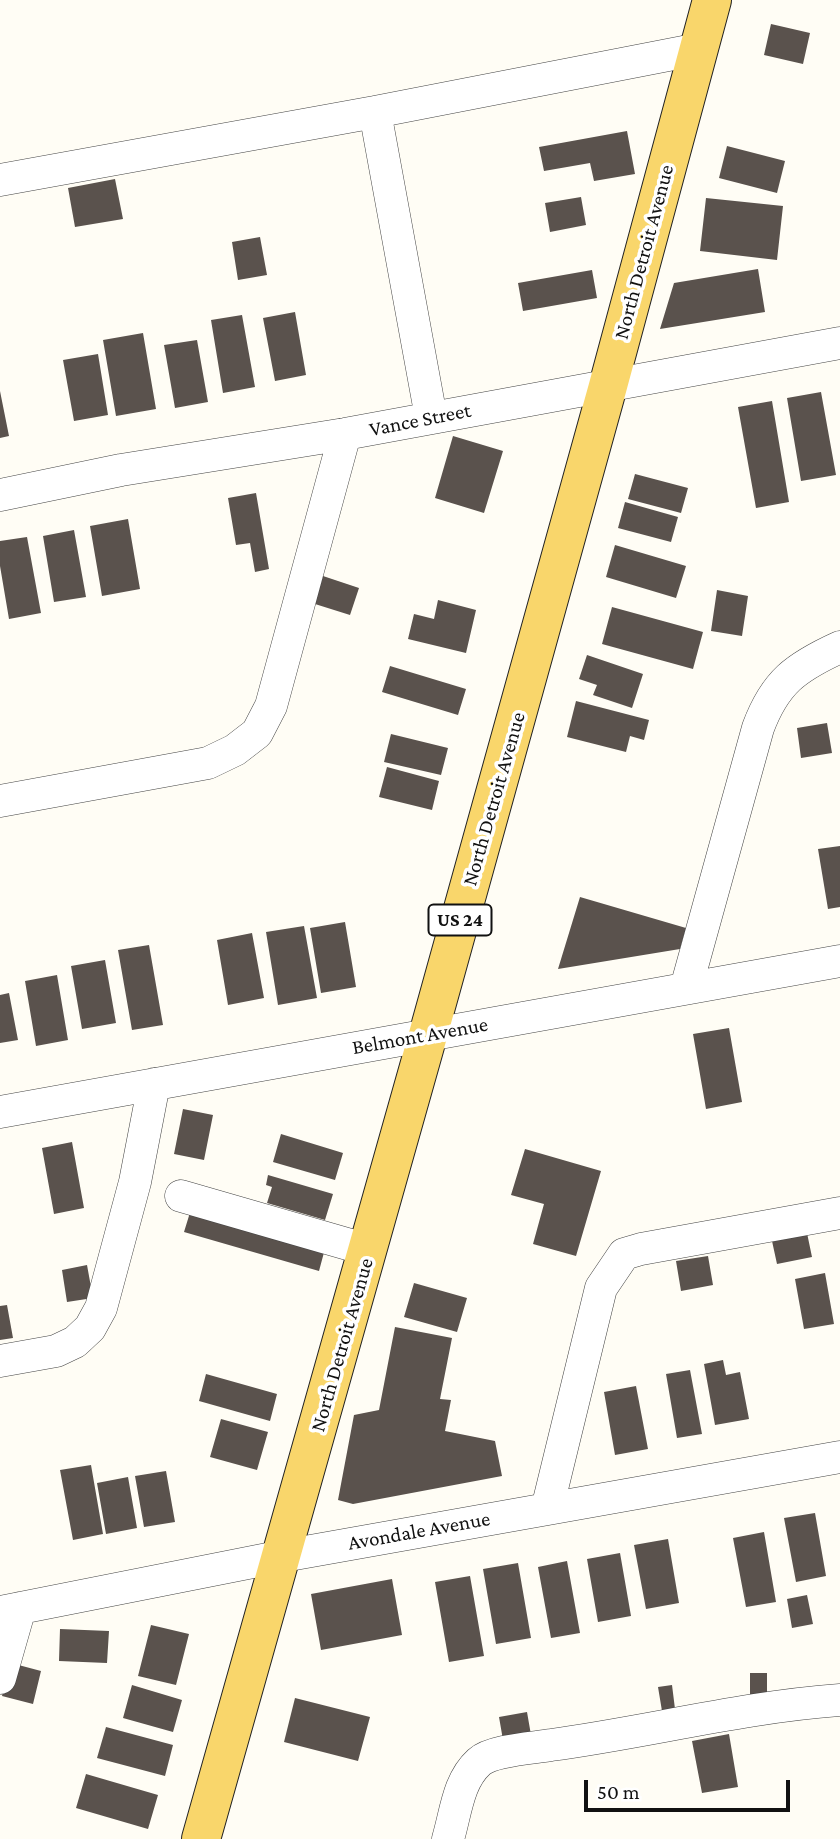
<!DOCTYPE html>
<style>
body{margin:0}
#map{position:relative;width:840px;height:1839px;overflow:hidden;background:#fffdf5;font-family:"Crimson Pro",serif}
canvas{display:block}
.scale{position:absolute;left:584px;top:1780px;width:206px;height:32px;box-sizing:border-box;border:4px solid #111;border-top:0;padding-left:9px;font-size:21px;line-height:24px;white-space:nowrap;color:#111;-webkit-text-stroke:5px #fff;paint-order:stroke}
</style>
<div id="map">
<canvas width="840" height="1839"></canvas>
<div class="scale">50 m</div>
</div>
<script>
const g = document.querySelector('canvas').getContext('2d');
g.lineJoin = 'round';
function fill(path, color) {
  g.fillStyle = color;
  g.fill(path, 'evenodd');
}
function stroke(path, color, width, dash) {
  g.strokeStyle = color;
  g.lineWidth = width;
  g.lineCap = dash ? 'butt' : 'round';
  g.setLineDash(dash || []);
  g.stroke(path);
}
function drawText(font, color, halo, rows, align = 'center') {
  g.font = font + ' "Crimson Pro",serif';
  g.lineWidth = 7;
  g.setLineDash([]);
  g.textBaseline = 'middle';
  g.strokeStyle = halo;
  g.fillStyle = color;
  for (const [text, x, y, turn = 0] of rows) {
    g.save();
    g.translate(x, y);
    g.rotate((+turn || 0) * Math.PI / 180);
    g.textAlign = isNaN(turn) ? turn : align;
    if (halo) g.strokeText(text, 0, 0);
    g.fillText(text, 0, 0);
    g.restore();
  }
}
const building = new Path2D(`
 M 771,24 L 810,33 L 803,64 L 764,55 Z
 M 627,131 L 635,174 L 594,181 L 590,163 L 544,171 L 539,147 Z
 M 727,146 L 785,161 L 777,193 L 719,178 Z
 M 115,179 L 123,219 L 75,227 L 68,188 Z
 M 581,197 L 586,225 L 550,232 L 545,203 Z
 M 706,198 L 783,206 L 777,260 L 700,251 Z
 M 260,237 L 267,275 L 238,280 L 232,242 Z
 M 758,269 L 765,312 L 660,329 L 674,283 Z
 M 592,270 L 597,298 L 523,311 L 518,283 Z
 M 295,312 L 306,375 L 275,381 L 263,318 Z
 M 242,315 L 255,387 L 223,393 L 211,320 Z
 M 143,333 L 156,409 L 116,416 L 103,340 Z
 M 197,340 L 208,402 L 175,408 L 164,345 Z
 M 98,354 L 108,415 L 74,421 L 63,360 Z
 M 0,391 L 9,436 L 0,438 Z
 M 821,392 L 836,475 L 801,481 L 787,398 Z
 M 772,401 L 789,502 L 756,508 L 738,407 Z
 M 453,436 L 503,451 L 484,513 L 435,498 Z
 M 635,474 L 688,488 L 681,513 L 628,499 Z
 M 256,493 L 269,569 L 255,572 L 250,543 L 236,545 L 228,498 Z
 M 625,502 L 678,517 L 671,542 L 618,528 Z
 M 128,519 L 140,589 L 102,596 L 90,526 Z
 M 74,530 L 86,597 L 54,602 L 43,536 Z
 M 27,537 L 41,613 L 9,619 L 0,566 L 0,541 Z
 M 615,545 L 686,566 L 676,598 L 606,577 Z
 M 323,576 L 359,588 L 350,615 L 315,604 Z
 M 717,590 L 748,596 L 742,636 L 711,631 Z
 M 438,600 L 476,610 L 466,653 L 408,639 L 414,614 L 434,619 Z
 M 612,607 L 703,632 L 693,669 L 602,644 Z
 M 587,655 L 643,674 L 632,708 L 593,695 L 597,685 L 579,679 Z
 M 390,666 L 466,689 L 458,715 L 382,692 Z
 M 576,701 L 649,720 L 644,740 L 630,736 L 626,752 L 567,737 Z
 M 827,723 L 832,753 L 801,758 L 797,728 Z
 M 391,734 L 448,748 L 441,775 L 384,762 Z
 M 387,767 L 439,781 L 432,810 L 379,797 Z
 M 840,846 L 840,907 L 828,909 L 818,849 Z
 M 580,897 L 686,928 L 680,949 L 558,969 Z
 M 345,922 L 356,987 L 321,993 L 310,928 Z
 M 304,926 L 317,998 L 278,1005 L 266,932 Z
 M 252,933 L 264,998 L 228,1005 L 217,940 Z
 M 149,945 L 163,1025 L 132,1030 L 118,950 Z
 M 105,960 L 116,1023 L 82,1029 L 71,966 Z
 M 57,975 L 68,1040 L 36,1046 L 25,981 Z
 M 9,993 L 18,1040 L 0,1043 L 0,995 Z
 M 729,1028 L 742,1102 L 706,1109 L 693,1034 Z
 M 183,1109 L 213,1115 L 204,1160 L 174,1154 Z
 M 281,1134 L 343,1153 L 335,1180 L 273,1162 Z
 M 72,1142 L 84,1208 L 54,1214 L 42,1148 Z
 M 525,1149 L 601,1171 L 576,1256 L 533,1244 L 544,1204 L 511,1195 Z
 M 268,1175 L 333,1194 L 325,1220 L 267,1203 L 272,1187 L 266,1185 Z
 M 192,1206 L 326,1245 L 319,1271 L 184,1232 Z
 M 807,1233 L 812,1257 L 777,1264 L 772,1241 Z
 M 708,1256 L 713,1285 L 681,1291 L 676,1261 Z
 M 87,1265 L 93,1298 L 67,1302 L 62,1270 Z
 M 825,1273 L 834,1324 L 804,1329 L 795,1279 Z
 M 414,1283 L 467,1298 L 457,1332 L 404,1317 Z
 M 7,1305 L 13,1338 L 0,1340 L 0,1306 Z
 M 395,1327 L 452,1338 L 440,1399 L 451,1400 L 445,1431 L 495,1441 L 502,1476 L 353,1504 L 338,1500 L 354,1415 L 379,1410 Z
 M 723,1360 L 726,1375 L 740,1372 L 749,1419 L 715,1425 L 704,1364 Z
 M 690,1370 L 702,1434 L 677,1438 L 666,1374 Z
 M 206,1374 L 277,1394 L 270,1421 L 199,1401 Z
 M 636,1386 L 648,1449 L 615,1455 L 604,1392 Z
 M 221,1419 L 268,1432 L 257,1470 L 210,1457 Z
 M 91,1465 L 103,1534 L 73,1540 L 60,1470 Z
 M 166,1471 L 175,1522 L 144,1527 L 135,1476 Z
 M 128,1477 L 137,1528 L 106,1534 L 97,1483 Z
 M 815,1513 L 826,1576 L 796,1582 L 784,1518 Z
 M 764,1532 L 776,1602 L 746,1607 L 733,1538 Z
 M 668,1539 L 679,1603 L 646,1609 L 634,1545 Z
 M 620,1553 L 631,1616 L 598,1622 L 587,1559 Z
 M 567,1561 L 580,1633 L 551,1638 L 538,1567 Z
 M 518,1563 L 531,1638 L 496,1644 L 483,1569 Z
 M 470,1576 L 484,1656 L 449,1662 L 435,1582 Z
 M 392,1579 L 402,1635 L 321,1650 L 311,1594 Z
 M 807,1595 L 813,1624 L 792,1628 L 787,1599 Z
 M 151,1625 L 189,1634 L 176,1685 L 138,1676 Z
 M 60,1629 L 109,1631 L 107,1663 L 59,1661 Z
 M 11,1663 L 41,1671 L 33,1704 L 2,1696 Z
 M 750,1673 L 767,1673 L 767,1694 L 750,1695 Z
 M 132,1685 L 182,1700 L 173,1732 L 123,1718 Z
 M 672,1685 L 675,1709 L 662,1711 L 658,1687 Z
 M 295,1698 L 370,1717 L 358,1761 L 284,1742 Z
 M 527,1712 L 531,1735 L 503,1740 L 499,1717 Z
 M 106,1727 L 173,1745 L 165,1776 L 97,1758 Z
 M 729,1734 L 738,1787 L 702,1793 L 692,1741 Z
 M 86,1774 L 158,1795 L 148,1829 L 76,1808 Z`);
const minor = new Path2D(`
 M 375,112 L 431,417
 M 0,180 L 375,112 L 699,49
 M 0,495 L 121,470 L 345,434 L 840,343
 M 0,801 L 208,763 L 235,750 L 257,733 L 271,706 L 345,434
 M 686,988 L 758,728 C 775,682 796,667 840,647
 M 0,1112 L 840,961
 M 181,1196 L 368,1250
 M 0,1361 L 56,1351 L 75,1342 L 90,1328 L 101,1308 L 135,1182 L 154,1084
 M 547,1509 L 601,1288 L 624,1254 L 641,1249 L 840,1213
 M 0,1612 L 283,1556 L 840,1457
 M 0,1678 L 20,1608
 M 448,1839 C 456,1812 458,1781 479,1762 C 492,1750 534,1748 551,1745 C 647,1732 743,1707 840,1700`);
const major = new Path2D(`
 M 201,1839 L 428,1035 L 608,386 L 712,0`);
const shields = [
 [460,920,63]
];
const shieldNames = [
 ["US 24",460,920]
];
const streetNames = [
 ["North Detroit Avenue",644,252,-75],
 ["Vance Street",420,420,-11],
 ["North Detroit Avenue",494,799,-74],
 ["Belmont Avenue",420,1036,-10],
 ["North Detroit Avenue",342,1345,-74],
 ["Avondale Avenue",419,1531,-10]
];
fill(building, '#5a524d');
stroke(minor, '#444', 33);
stroke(major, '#222', 40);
stroke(minor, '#fff', 32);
stroke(major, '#f9d66b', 38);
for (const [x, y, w] of shields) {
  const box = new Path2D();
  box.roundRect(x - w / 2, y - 15.5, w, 31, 5);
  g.fillStyle = '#fff';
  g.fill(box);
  stroke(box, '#111', 2);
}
drawText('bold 19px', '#111', null, shieldNames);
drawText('21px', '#111', '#fff', streetNames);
</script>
